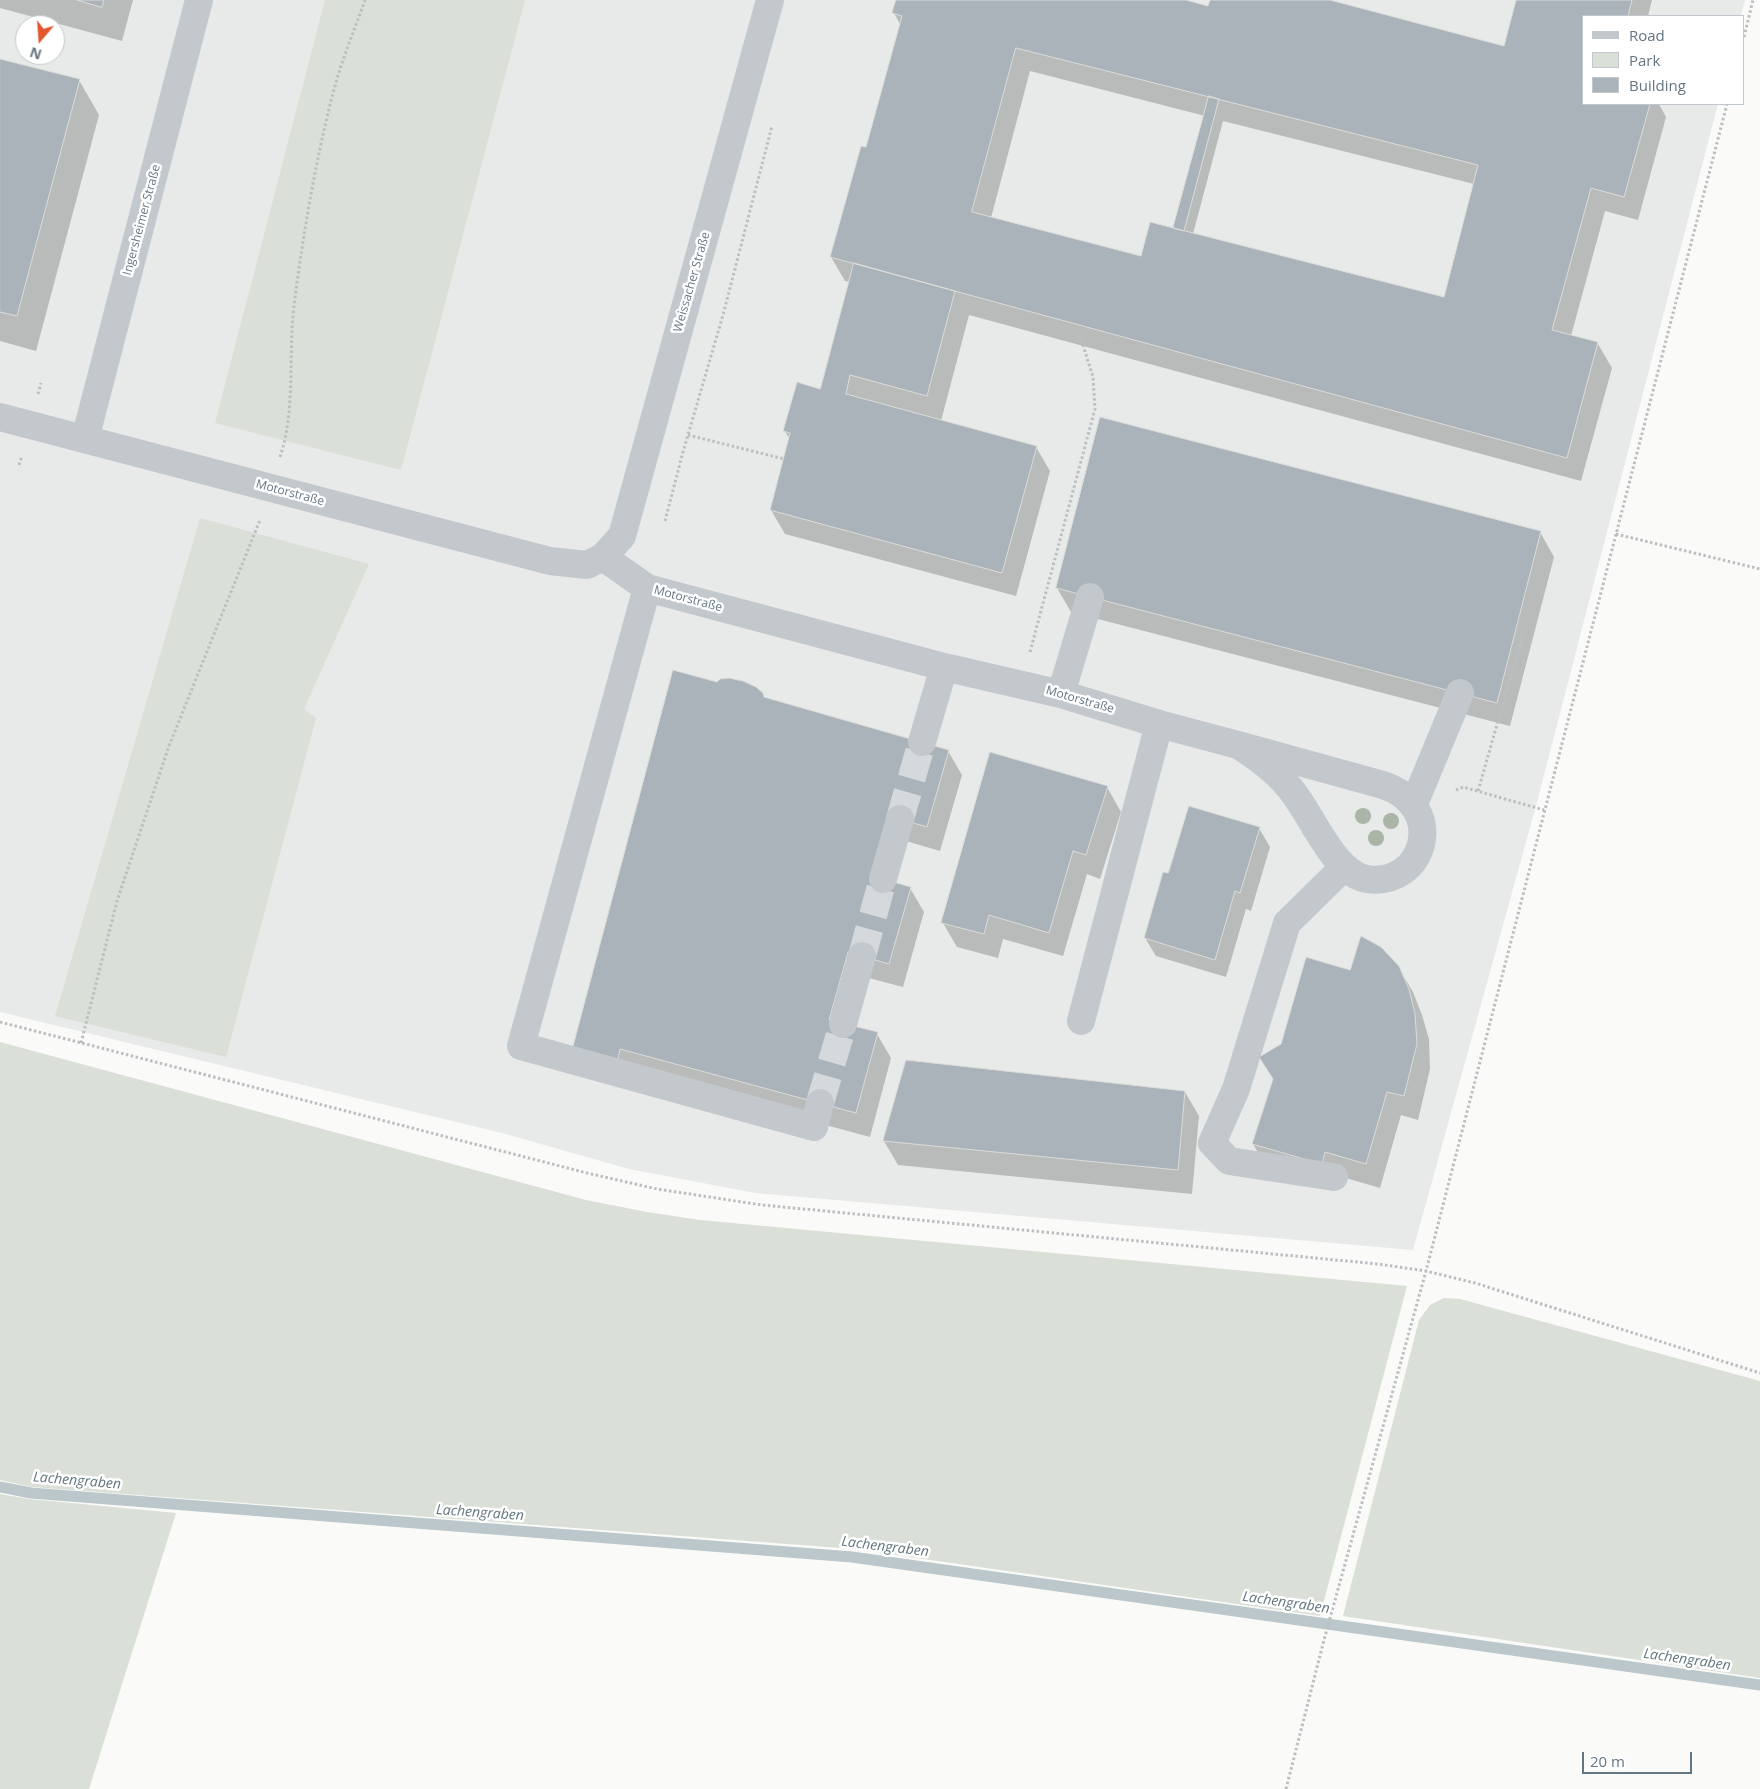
<!DOCTYPE html>
<meta charset="utf-8">
<style>
body{margin:0}
#map{position:relative;width:1760px;height:1789px;overflow:hidden;background:#fafaf8;font-family:"Open Sans",sans-serif}
canvas{display:block}
.legend{position:absolute;left:1582px;top:15px;width:162px;height:90px;box-sizing:border-box;background:#fff;border:1px solid #c1c8cd;margin:0;padding:6px 9px;list-style:none;font-size:15px;color:#657683}
.legend li{display:flex;align-items:center;gap:10px;height:25px}
.legend b{width:25px;border:1px solid #c1c8cd}
.north{position:absolute;left:15px;top:15px;width:50px;height:50px;box-sizing:border-box;background:#fff;border:1px solid #c1c8cd;border-radius:50%;rotate:198deg;font-size:14px;font-weight:700;line-height:20px;text-align:center;color:#657683}
.north::after{content:'';display:block;margin:auto;width:18px;height:22px;background:#e4572e;clip-path:polygon(50% 0,100% 100%,50% 72%,0 100%)}
.scale{position:absolute;left:1582px;top:1752px;width:110px;height:22px;box-sizing:border-box;border:2px solid #657683;border-top:0;padding-left:6px;font-size:15px;line-height:18px;white-space:nowrap;color:#657683;-webkit-text-stroke:4px #fff;paint-order:stroke}
</style>
<div id="map">
<canvas width="1760" height="1789"></canvas>
<ul class="legend">
<li><b style="height:6px;background:#c3c8cc"></b>Road</li>
<li><b style="height:14px;background:#dadfd7"></b>Park</li>
<li><b style="height:14px;background:#aab3b9"></b>Building</li>
</ul>
<div class="north">N</div>
<div class="scale">20 m</div>
</div>
<script>
const g = document.querySelector('canvas').getContext('2d');
g.lineJoin = 'round';
function fill(path, color) {
  g.fillStyle = color;
  g.fill(path, 'evenodd');
}
function stroke(path, color, width, dash) {
  g.strokeStyle = color;
  g.lineWidth = width;
  g.lineCap = dash ? 'butt' : 'round';
  g.setLineDash(dash || []);
  g.stroke(path);
}
function drawText(font, color, halo, rows, align = 'center') {
  g.font = font + ' "Open Sans",sans-serif';
  g.lineWidth = 5;
  g.setLineDash([]);
  g.textBaseline = 'middle';
  g.strokeStyle = halo;
  g.fillStyle = color;
  for (const [text, x, y, turn = 0] of rows) {
    g.save();
    g.translate(x, y);
    g.rotate((+turn || 0) * Math.PI / 180);
    g.textAlign = isNaN(turn) ? turn : align;
    if (halo) g.strokeText(text, 0, 0);
    g.fillText(text, 0, 0);
    g.restore();
  }
}
const built = new Path2D(`
 M 0,0 L 1745,0 L 1741,16 L 1584,16 L 1584,104 L 1718,104 L 1536,806 L 1413,1250 L 755,1193 L 629,1169 L 502,1133 L 0,1012 ZM 25,25 L 55,25 L 55,55 L 25,55 Z`);
const green = new Path2D(`
 M 325,0 L 525,0 L 401,470 L 215,423 Z
 M 200,518 L 369,564 L 304,709 L 316,718 L 226,1057 L 55,1016 Z
 M 0,1042 L 586,1200 L 647,1212 L 700,1220 L 1407,1286 L 1320,1616 L 854,1549 L 32,1487 L 0,1480 Z
 M 1444,1298 L 1460,1299 L 1760,1381 L 1760,1678 L 1343,1616 L 1419,1320 L 1430,1305 Z
 M 0,1494 L 29,1499 L 176,1513 L 89,1789 L 0,1789 Z`);
const shadow = new Path2D(`
 M 0,0 L 133,0 L 122,41 L 0,8 Z
 M 897,0 L 1181,0 L 1209,7 L 1211,0 L 1325,0 L 1505,48 L 1517,0 L 1652,0 L 1648,16 L 1584,16 L 1584,104 L 1659,104 L 1666,117 L 1638,220 L 1605,211 L 1571,336 L 1598,344 L 1612,368 L 1581,481 L 969,315 L 941,421 L 1036,447 L 1050,471 L 1016,596 L 785,534 L 771,510 L 790,440 L 785,431 L 821,390 L 850,282 L 845,281 L 831,257 L 867,149 L 901,26 L 894,13 ZM 1030,71 L 1205,116 L 1176,230 L 1142,258 L 991,218 ZM 1223,121 L 1474,184 L 1445,298 L 1193,234 Z
 M 0,60 L 79,80 L 99,115 L 36,351 L 0,341 Z
 M 1540,532 L 1554,557 L 1510,726 L 1071,612 L 1057,588 Z
 M 762,694 L 765,699 L 948,751 L 962,775 L 940,851 L 906,841 L 894,883 L 910,888 L 924,912 L 903,987 L 861,976 L 848,1026 L 877,1034 L 891,1058 L 870,1137 L 633,1073 L 587,1075 Z
 M 1107,787 L 1121,812 L 1100,879 L 1087,874 L 1063,956 L 1003,939 L 998,958 L 957,947 L 943,923 Z
 M 1259,828 L 1270,847 L 1251,911 L 1246,909 L 1226,977 L 1156,956 L 1145,938 L 1169,875 Z
 M 1398,967 L 1413,992 L 1422,1015 L 1429,1039 L 1430,1069 L 1418,1120 L 1401,1115 L 1380,1188 L 1339,1176 L 1267,1168 L 1253,1144 L 1274,1079 L 1282,1045 L 1351,972 Z
 M 1185,1092 L 1199,1116 L 1192,1194 L 898,1165 L 884,1141 Z`);
const stream = new Path2D(`
 M 0,1487 L 31,1493 L 852,1557 L 1760,1685`);
const building = new Path2D(`
 M 77,0 L 104,0 L 102,7 Z
 M 896,0 L 1186,0 L 1208,6 L 1210,0 L 1330,0 L 1504,46 L 1516,0 L 1632,0 L 1628,16 L 1584,16 L 1584,104 L 1650,104 L 1624,197 L 1591,188 L 1552,330 L 1598,342 L 1567,458 L 830,257 L 861,146 L 866,147 L 902,16 L 892,13 ZM 1016,48 L 1478,165 L 1444,297 L 1150,222 L 1141,256 L 972,212 Z
 M 0,59 L 80,79 L 17,316 L 0,312 Z
 M 1209,96 L 1219,99 L 1184,231 L 1173,228 Z
 M 854,263 L 955,291 L 927,396 L 850,375 L 846,394 L 1037,446 L 1002,573 L 770,510 L 790,433 L 783,431 L 797,382 L 820,389 Z
 M 1100,417 L 1541,531 L 1497,703 L 1056,588 Z
 M 673,670 L 717,682 L 720,679 L 729,678 L 743,681 L 756,687 L 763,693 L 764,697 L 949,750 L 927,827 L 900,819 L 883,879 L 911,887 L 889,964 L 848,952 L 829,1020 L 878,1032 L 856,1113 L 620,1049 L 617,1064 L 572,1051 Z
 M 990,752 L 1108,786 L 1086,855 L 1073,851 L 1049,933 L 989,915 L 984,934 L 941,923 Z
 M 1189,806 L 1260,827 L 1240,893 L 1235,891 L 1215,960 L 1144,938 L 1163,872 L 1168,873 Z
 M 1361,936 L 1381,947 L 1399,966 L 1409,989 L 1415,1014 L 1417,1044 L 1404,1096 L 1387,1092 L 1366,1164 L 1325,1152 L 1322,1164 L 1252,1144 L 1273,1079 L 1259,1057 L 1281,1044 L 1306,957 L 1350,970 Z
 M 906,1060 L 1185,1091 L 1178,1170 L 883,1141 Z`);
const minorTunnel = new Path2D(`
 M 900,819 L 922,742
 M 862,956 L 883,879
 M 820,1103 L 843,1024`);
const path = new Path2D(`
 M 1744,37 L 1753,0
 M 38,394 L 41,383
 M 688,435 L 784,459
 M 280,457 C 296,410 288,355 294,306 C 303,235 315,163 333,93 C 341,62 354,31 365,0
 M 19,465 L 22,456
 M 665,521 L 683,452 L 723,315 L 772,126
 M 1616,534 L 1760,569
 M 1030,652 L 1095,409 L 1093,377 L 1081,339
 M 1456,790 L 1463,787 L 1544,810
 M 1478,791 L 1523,634
 M 0,1022 L 587,1173 L 657,1189 L 762,1205 L 1378,1264 L 1426,1271 L 1475,1283 L 1760,1373
 M 81,1043 L 117,901 L 169,746 L 260,520
 M 1286,1789 L 1324,1640 L 1426,1271 L 1727,104`);
const minor = new Path2D(`
 M 0,417 L 550,561 L 587,565 L 603,557 L 622,536 L 770,0
 M 85,439 L 199,0
 M 603,557 L 647,588 L 944,667 L 1061,694 L 1159,724 L 1238,745
 M 647,588 L 521,1046 L 814,1127 L 820,1103
 M 1061,694 L 1090,597
 M 922,742 L 944,667
 M 1238,745 L 1383,785 C 1449,807 1424,888 1367,879 C 1332,873 1311,811 1288,786 C 1274,769 1257,757 1238,745 Z
 M 1414,804 L 1460,693
 M 883,879 L 900,819
 M 1081,1021 L 1159,724
 M 843,1024 L 862,956
 M 1334,1177 L 1229,1161 L 1212,1143 L 1236,1089 L 1287,923 L 1344,867`);
const trees = [
 [1363,816],
 [1391,821],
 [1376,838]
];
const streetNames = [
 ["Ingersheimer Straße",142,220,-75],
 ["Weissacher Straße",692,282,-74],
 ["Motorstraße",290,493,15],
 ["Motorstraße",688,599,15],
 ["Motorstraße",1080,700,16]
];
const waterNames = [
 ["Lachengraben",77,1481,5],
 ["Lachengraben",480,1513,4],
 ["Lachengraben",885,1547,7],
 ["Lachengraben",1286,1603,8],
 ["Lachengraben",1687,1660,8]
];
fill(built, '#e8e9e9');
fill(green, '#dadfd7');
fill(shadow, '#0003');
stroke(stream, '#bbc7cb', 11);
fill(building, '#aab3b9');
stroke(building, '#dcdcda', 1);
stroke(minorTunnel, '#d5d9db', 28, [28, 14]);
stroke(path, '#bbbfc2', 3, [2.5, 2.5]);
stroke(minor, '#c3c8cc', 28);
g.fillStyle = '#aab4a7';
for (const [x, y] of trees) {
  g.beginPath();
  g.arc(x, y, 8, 0, 2 * Math.PI);
  g.fill();
}
drawText('12px', '#657683', '#fff', streetNames);
drawText('italic 14px', '#60757c', '#fff', waterNames);
</script>
